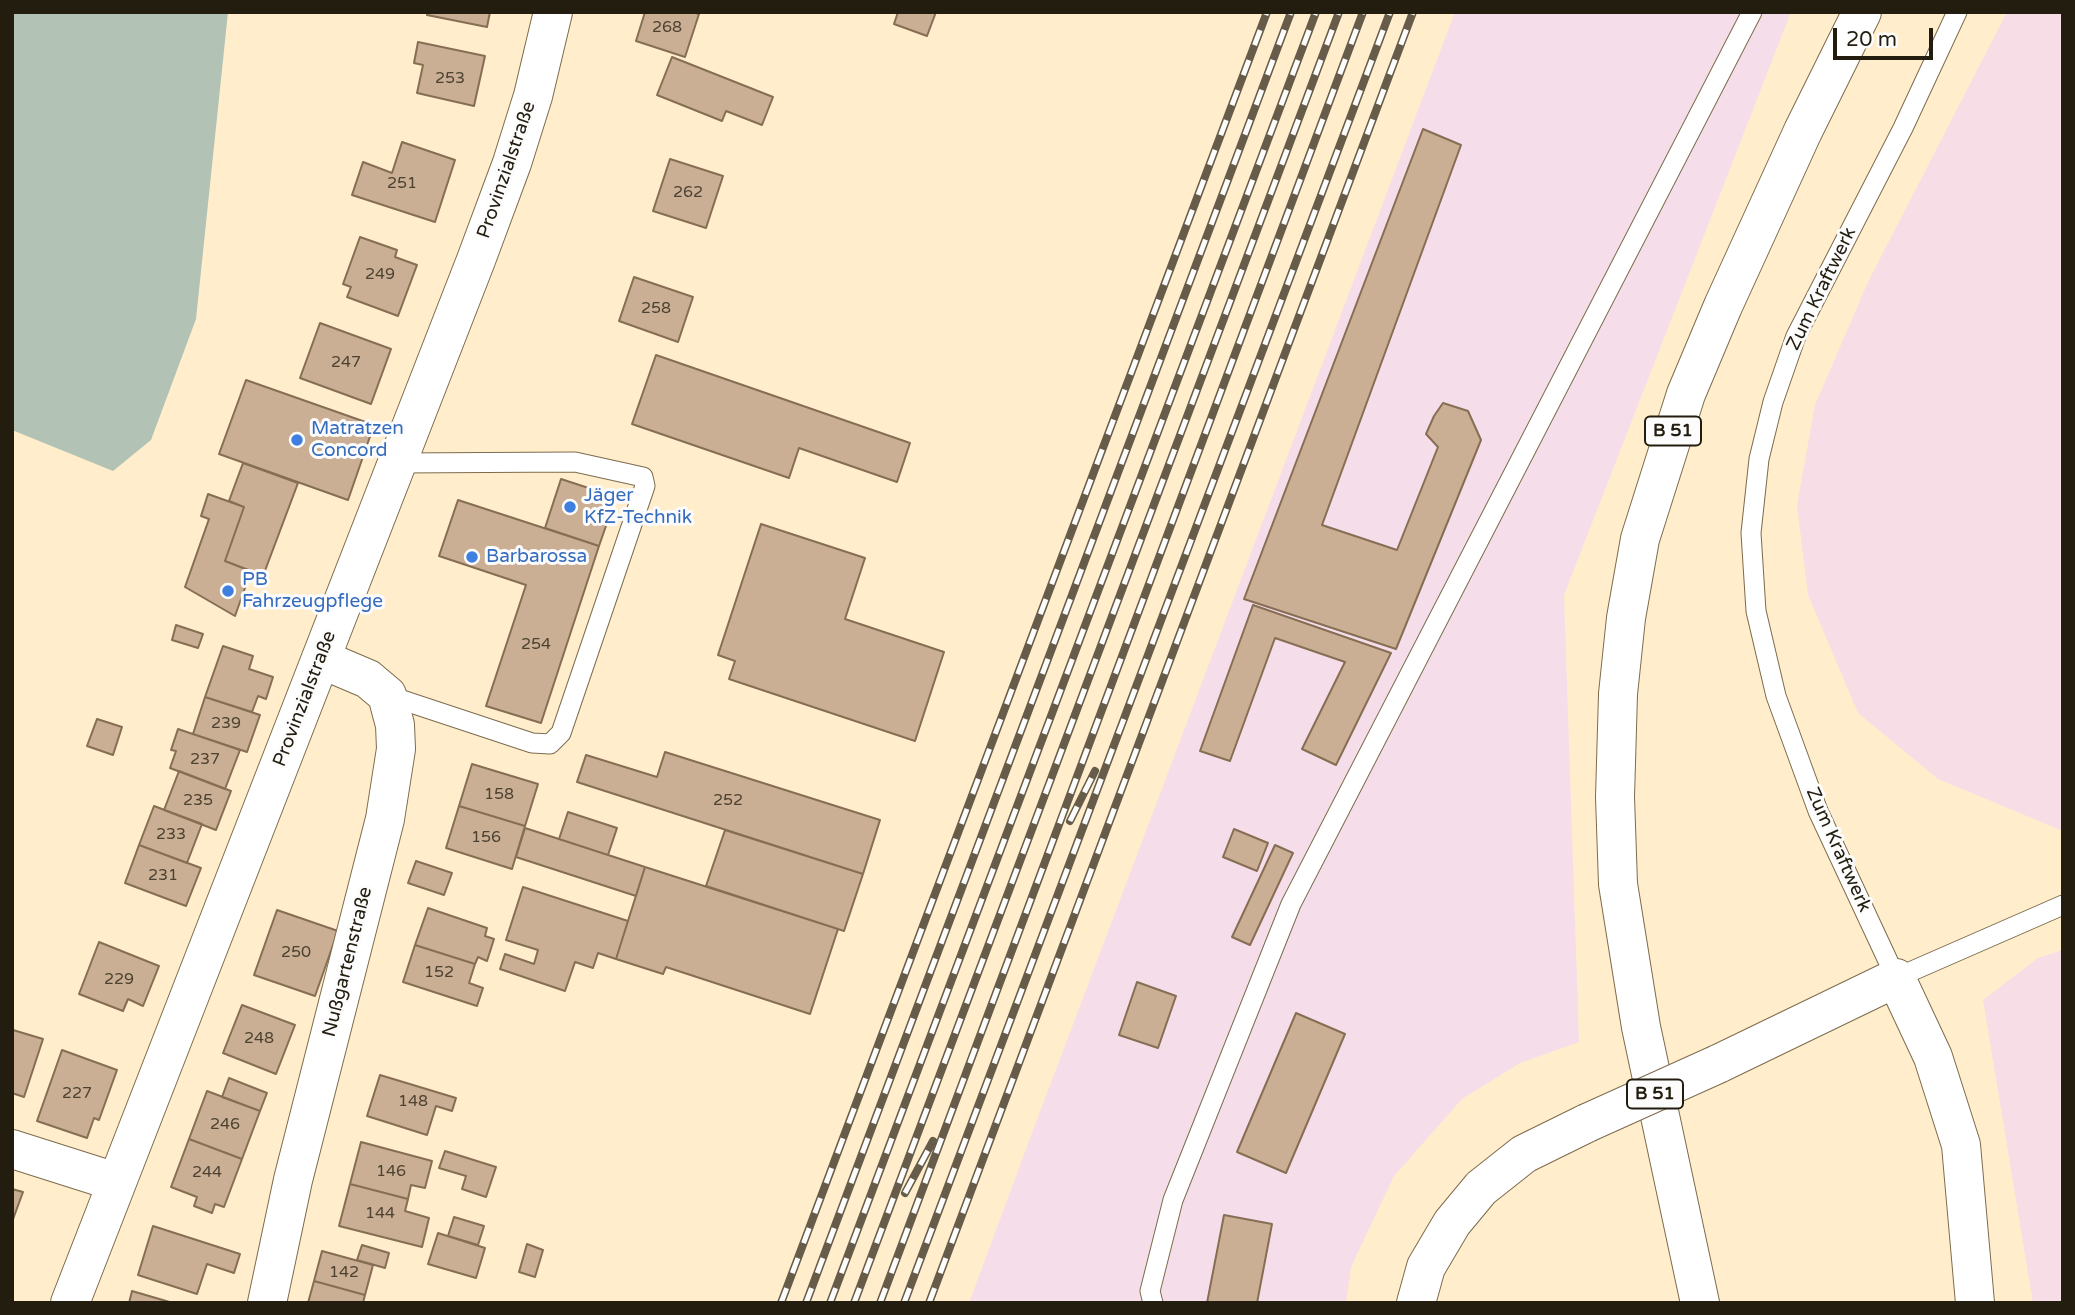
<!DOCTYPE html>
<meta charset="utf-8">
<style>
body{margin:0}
#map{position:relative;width:2075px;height:1315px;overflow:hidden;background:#ffedcb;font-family:"Varela Round",sans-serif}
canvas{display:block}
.frame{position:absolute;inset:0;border:14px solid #231d10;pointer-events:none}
.scale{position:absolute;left:1833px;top:28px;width:100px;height:32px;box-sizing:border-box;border:4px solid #231d10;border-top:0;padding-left:9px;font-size:21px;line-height:24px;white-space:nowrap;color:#231d10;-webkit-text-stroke:5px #fcfcfc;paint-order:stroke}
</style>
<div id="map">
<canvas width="2075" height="1315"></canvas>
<div class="frame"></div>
<div class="scale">20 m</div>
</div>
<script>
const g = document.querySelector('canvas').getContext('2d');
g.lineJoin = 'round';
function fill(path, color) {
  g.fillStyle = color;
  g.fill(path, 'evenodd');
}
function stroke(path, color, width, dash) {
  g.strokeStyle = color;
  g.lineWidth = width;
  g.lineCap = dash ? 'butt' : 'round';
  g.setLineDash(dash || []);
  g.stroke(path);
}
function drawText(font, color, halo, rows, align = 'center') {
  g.font = font + ' "Varela Round",sans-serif';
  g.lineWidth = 6;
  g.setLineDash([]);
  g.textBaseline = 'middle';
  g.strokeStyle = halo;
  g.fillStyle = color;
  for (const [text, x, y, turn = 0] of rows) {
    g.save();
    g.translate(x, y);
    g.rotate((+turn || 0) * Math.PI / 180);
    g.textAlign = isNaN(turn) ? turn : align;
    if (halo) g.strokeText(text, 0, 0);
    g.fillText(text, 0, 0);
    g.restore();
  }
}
const commercial = new Path2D(`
 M 1455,12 L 1791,12 L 1564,595 L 1579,1042 L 1520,1063 L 1462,1099 L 1394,1176 L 1351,1267 L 1346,1303 L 969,1303 L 1032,1133 Z`);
const industrial = new Path2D(`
 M 2007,12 L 2063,12 L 2063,831 L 1938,779 L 1858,713 L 1808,595 L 1797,505 L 1815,405 L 1868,282 Z
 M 2063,950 L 2063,1303 L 2033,1303 L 1983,1000 L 2038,958 Z`);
const green = new Path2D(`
 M 12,12 L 228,12 L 196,319 L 151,440 L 113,471 L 12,430 Z`);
const building = new Path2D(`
 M 427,12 L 490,12 L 487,27 L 427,15 Z
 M 645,12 L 693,12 L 699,14 L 685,57 L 636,41 Z
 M 898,12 L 936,12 L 927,36 L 894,24 Z
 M 418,42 L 485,56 L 474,106 L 417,93 L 423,65 L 414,63 Z
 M 672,57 L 773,97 L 762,125 L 726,111 L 722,121 L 657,95 Z
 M 1423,129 L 1461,145 L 1322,525 L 1397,550 L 1438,447 L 1426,434 L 1434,416 L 1443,403 L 1468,411 L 1481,440 L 1396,649 L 1244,599 Z
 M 402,142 L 455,160 L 435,222 L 352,195 L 363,162 L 392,173 Z
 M 670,159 L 723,176 L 706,228 L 653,211 Z
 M 360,237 L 397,250 L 395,257 L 417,265 L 398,316 L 347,297 L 351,287 L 343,284 Z
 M 634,277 L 693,297 L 678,342 L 619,321 Z
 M 320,323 L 391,349 L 371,404 L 300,378 Z
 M 656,355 L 910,443 L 897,482 L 799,448 L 789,478 L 632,424 Z
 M 246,380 L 374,425 L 348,500 L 219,454 Z
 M 243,463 L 298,483 L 263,576 L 225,561 L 244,507 L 229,501 Z
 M 561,479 L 616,497 L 599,546 L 545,528 Z
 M 208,494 L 244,507 L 225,561 L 251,571 L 235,616 L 185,587 L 209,519 L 201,516 Z
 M 458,500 L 599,546 L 541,723 L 486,706 L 526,585 L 439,556 Z
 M 761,524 L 865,558 L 845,619 L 944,652 L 915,741 L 729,679 L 735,661 L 718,655 Z
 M 1253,605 L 1391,653 L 1336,765 L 1302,749 L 1345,662 L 1275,638 L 1230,761 L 1200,751 Z
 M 176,625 L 203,634 L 198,648 L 172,640 Z
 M 223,646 L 253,656 L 249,669 L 273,677 L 266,699 L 258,696 L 252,712 L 205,697 Z
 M 205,697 L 260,715 L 247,752 L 193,734 Z
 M 97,719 L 122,727 L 113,755 L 87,746 Z
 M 178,729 L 240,750 L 225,789 L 170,768 L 176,751 L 171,750 Z
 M 665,752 L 880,820 L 863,874 L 577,782 L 586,755 L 657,777 Z
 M 472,764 L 538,784 L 525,826 L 459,806 Z
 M 179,771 L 231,791 L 216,830 L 164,810 Z
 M 154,806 L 202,824 L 187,863 L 139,845 Z
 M 459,806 L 525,826 L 512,869 L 446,848 Z
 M 568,812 L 617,828 L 608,855 L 559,839 Z
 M 525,828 L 645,867 L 636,896 L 516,857 Z
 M 1234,829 L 1268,843 L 1257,871 L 1223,857 Z
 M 725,830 L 863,874 L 844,931 L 706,886 Z
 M 139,845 L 201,868 L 186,906 L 125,883 Z
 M 1275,845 L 1293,853 L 1250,945 L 1232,937 Z
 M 416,861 L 452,873 L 444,895 L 408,883 Z
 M 645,867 L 838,929 L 810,1014 L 666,967 L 663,974 L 616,959 Z
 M 523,887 L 628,921 L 616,959 L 598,953 L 593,968 L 575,962 L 565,991 L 500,969 L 505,954 L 534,964 L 538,950 L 506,940 Z
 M 428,908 L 487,928 L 485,936 L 494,939 L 487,961 L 478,957 L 475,964 L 415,945 Z
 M 277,910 L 338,931 L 315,996 L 254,975 Z
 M 99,942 L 159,966 L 143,1006 L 128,999 L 123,1011 L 79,994 Z
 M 415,945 L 475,964 L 469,983 L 483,988 L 477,1006 L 403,982 Z
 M 1137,982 L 1176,996 L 1158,1048 L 1119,1035 Z
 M 242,1005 L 295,1025 L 276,1074 L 223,1053 Z
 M 1296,1013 L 1345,1034 L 1286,1173 L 1237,1152 Z
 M 13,1030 L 43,1039 L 24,1097 L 12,1093 Z
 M 62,1050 L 117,1070 L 99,1120 L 94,1118 L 87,1138 L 37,1121 Z
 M 380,1075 L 456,1098 L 452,1111 L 436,1106 L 427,1135 L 367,1116 Z
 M 229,1078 L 267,1093 L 260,1111 L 222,1097 Z
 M 207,1091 L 260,1111 L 242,1159 L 189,1139 Z
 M 189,1139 L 242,1159 L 224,1207 L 215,1204 L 212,1213 L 194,1206 L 197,1197 L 171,1187 Z
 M 361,1142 L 432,1161 L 425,1188 L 411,1185 L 408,1199 L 350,1184 Z
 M 445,1151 L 496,1167 L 486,1197 L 462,1189 L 466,1176 L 439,1168 Z
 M 350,1184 L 408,1199 L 405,1211 L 429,1218 L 422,1247 L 339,1226 Z
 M 12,1189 L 23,1192 L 12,1222 Z
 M 1224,1215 L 1272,1224 L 1257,1303 L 1207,1303 Z
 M 454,1217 L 484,1226 L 478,1245 L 448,1236 Z
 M 153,1226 L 240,1254 L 234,1273 L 207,1264 L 197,1294 L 138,1275 Z
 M 438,1233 L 485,1248 L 476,1278 L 428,1264 Z
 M 527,1244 L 543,1250 L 535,1277 L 519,1272 Z
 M 362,1245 L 389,1253 L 385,1268 L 357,1260 Z
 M 322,1251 L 373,1265 L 365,1295 L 314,1281 Z
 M 314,1281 L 365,1295 L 363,1303 L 308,1303 Z
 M 132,1291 L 173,1303 L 129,1303 Z`);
const service = new Path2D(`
 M 1957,12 L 1903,128 L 1796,336 L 1773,402 L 1759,459 L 1751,533 L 1756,611 L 1776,696 L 1818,811 L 1896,978 L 2063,905
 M 387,695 L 532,743 L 550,744 L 561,733 L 645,486 L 643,477 L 575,462 L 398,463
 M 1153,1303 L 1150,1291 L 1173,1200 L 1291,904 L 1752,12`);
const minor = new Path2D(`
 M 1718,1064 L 1896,978 L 1933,1057 L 1961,1145 L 1975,1303
 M 12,1149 L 116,1182
 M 267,1303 L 293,1180 L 385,819 L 396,749 L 395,725 L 387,695 L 368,679 L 321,659
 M 1416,1303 L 1426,1267 L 1452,1223 L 1481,1188 L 1524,1154 L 1587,1123`);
const secondary = new Path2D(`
 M 70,1303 L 476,260 L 512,163 L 533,96 L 553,12`);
const trunk = new Path2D(`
 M 1700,1303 L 1641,1027 L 1618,884 L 1615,797 L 1618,694 L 1626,618 L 1640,539 L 1686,394 L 1723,306 L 1803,131 L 1862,12`);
const rail = new Path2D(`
 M 1070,821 L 1095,771
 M 905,1193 L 933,1141
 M 781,1303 L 1267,12
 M 806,1303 L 1291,12
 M 830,1303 L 1316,12
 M 854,1303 L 1339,12
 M 880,1303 L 1363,12
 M 904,1303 L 1390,12
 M 929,1303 L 1413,12`);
const minorBridge = new Path2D(`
 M 1587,1123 L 1718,1064`);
const markers = [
 [297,440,7,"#3f7fe0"],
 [570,507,7,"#3f7fe0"],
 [472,557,7,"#3f7fe0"],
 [228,591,7,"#3f7fe0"]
];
const numberNames = [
 ["268",667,28],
 ["253",450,79],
 ["251",402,184],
 ["262",688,193],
 ["249",380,275],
 ["258",656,309],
 ["247",346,363],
 ["254",536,645],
 ["239",226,724],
 ["237",205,760],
 ["158",499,795],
 ["235",198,801],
 ["252",728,801],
 ["233",171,835],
 ["156",486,838],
 ["231",163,876],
 ["250",296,953],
 ["152",439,973],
 ["229",119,980],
 ["248",259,1039],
 ["227",77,1094],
 ["148",413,1102],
 ["246",225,1125],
 ["146",391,1172],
 ["244",207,1173],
 ["144",380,1214],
 ["142",344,1273]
];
const shields = [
 [1673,431,56],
 [1655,1094,56]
];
const shieldNames = [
 ["B 51",1673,431],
 ["B 51",1655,1094]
];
const streetNames = [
 ["Provinzialstraße",507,170,-71],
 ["Zum Kraftwerk",1822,289,-64],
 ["Provinzialstraße",305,699,-69],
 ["Zum Kraftwerk",1838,850,66],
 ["Nußgartenstraße",348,962,-76]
];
const shopNames = [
 ["Matratzen",311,429],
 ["Concord",311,451],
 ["Jäger",584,496],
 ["KfZ-Technik",584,518],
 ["Barbarossa",486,557],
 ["PB",242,580],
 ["Fahrzeugpflege",242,602]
];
fill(commercial, '#f5deea');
fill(industrial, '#f7dde6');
fill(green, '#b2c2b4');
fill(building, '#caaf94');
stroke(building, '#866e54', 2);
stroke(service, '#7c6c4e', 21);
stroke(minor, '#7c6c4e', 40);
stroke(secondary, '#7c6c4e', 40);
stroke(trunk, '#7c6c4e', 40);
stroke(service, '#fff', 19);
stroke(minor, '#fff', 38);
stroke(secondary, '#fff', 38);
stroke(trunk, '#fff', 38);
stroke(rail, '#665c49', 8);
stroke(rail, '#fcfcfc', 5, [16]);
stroke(minorBridge, '#7c6c4e', 40, []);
stroke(minorBridge, '#fff', 38);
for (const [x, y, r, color] of markers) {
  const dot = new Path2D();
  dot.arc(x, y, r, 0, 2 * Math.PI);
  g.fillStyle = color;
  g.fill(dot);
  stroke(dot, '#fcfcfc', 2.5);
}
drawText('16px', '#4d4231', null, numberNames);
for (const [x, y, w] of shields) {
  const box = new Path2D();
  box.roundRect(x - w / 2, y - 14.5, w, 29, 5);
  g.fillStyle = '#fcfcfc';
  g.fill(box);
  stroke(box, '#231d10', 2);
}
drawText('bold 18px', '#231d10', null, shieldNames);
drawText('19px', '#231d10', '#fcfcfc', streetNames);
drawText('19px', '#366cbe', '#fcfcfc', shopNames, 'left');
</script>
